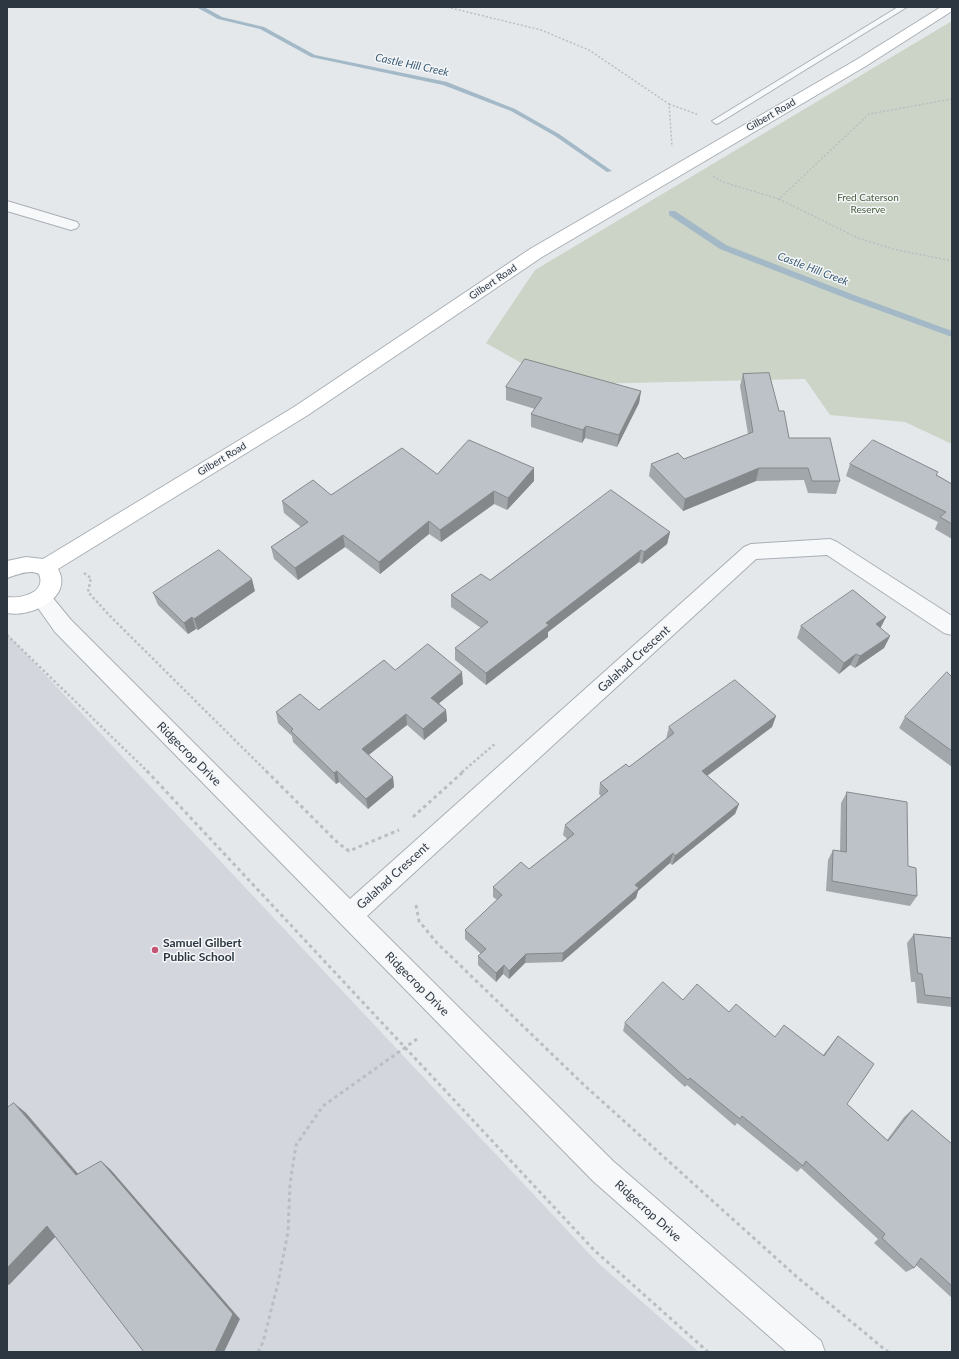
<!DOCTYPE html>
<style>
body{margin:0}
#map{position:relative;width:959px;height:1359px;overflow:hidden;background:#e4e8eb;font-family:Lato,sans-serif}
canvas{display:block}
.frame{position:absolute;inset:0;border:8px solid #2d3742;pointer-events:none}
</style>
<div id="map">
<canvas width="959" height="1359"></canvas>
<div class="frame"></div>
</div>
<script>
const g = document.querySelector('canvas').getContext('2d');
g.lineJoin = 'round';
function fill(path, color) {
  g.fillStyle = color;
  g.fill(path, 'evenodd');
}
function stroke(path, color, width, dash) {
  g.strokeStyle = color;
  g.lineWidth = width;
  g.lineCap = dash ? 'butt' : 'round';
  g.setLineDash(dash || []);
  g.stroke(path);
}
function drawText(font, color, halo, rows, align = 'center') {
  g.font = font + ' Lato,sans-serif';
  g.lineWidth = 3;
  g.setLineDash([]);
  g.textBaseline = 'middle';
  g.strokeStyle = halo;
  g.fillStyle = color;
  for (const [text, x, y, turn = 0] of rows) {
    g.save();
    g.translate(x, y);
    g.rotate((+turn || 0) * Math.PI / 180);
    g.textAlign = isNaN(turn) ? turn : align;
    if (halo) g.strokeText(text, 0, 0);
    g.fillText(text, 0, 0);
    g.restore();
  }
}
const built = new Path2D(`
 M 9,636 L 597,1262 L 699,1352 L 7,1352 L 7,637 Z`);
const green = new Path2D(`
 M 952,21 L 952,444 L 905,422 L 830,415 L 805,379 L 582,384 L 523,364 L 486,343 L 535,270 Z`);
const stream = new Path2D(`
 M 196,7 L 204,7 L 222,17 L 264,27 L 315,55 L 447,82 L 515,109 L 559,134 L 612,171 L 607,172 L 555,136 L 511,111 L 443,85 L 311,57 L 260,29 L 218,19 Z
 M 669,211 L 675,211 L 726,245 L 854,295 L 952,331 L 952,337 L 848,299 L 720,249 L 669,215 Z`);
const pathFar2 = new Path2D(`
 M 447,7 L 541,30 L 589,50 L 669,104 L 672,147
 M 952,99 L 869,114 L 779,199 L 858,238 L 893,249 L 952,261
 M 669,104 L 699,115
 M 713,176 L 723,182 L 779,199`);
const pathFar1 = new Path2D(`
 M 84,573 L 91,578 L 88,592 L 109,615 L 267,772
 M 7,635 L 148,772
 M 462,772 L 496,743`);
const path = new Path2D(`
 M 147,771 L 594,1250 L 708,1352
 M 266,771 L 338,843 L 349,851 L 399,830
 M 413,817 L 464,771
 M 416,905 L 419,921 L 437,943 L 584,1085 L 797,1277 L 888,1352
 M 258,1352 L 263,1342 L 278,1283 L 288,1232 L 290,1184 L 296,1145 L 323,1106 L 417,1039`);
const lane = new Path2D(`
 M 898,7 L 907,7 L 719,123 L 716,124 L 712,121 Z`);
const street = new Path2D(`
 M 7,201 L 77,222 L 79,225 L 77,228 L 71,230 L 7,211 Z
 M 830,539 L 837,542 L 952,616 L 952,635 L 944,633 L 827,555 L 756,559 L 367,916 L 613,1161 L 821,1341 L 825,1352 L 787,1352 L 593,1181 L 55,632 L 31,598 L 34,592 L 41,590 L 48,592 L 71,620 L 350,899 L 744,547 L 751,544 Z`);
const secondary = new Path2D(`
 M 941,7 L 952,7 L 952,11 L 866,66 L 542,257 L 308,415 L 58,569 C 74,598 30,618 7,613 L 7,597 C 20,599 47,593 39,574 C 29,569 17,575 7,578 L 7,561 L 26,557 L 43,559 L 294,407 L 530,249 L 856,60 Z`);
const wall = new Path2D(`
 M 743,374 L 779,411 L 789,438 L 840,481 L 836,494 L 808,493 L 804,480 L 756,481 L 683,511 L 649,476 L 651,464 L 684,459 L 748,434 L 740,386 Z
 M 506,387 L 641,391 L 639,403 L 617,447 L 585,438 L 582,443 L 531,427 L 531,414 L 535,409 L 506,400 Z
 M 850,464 L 937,475 L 952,484 L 952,539 L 935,529 L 938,522 L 846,476 Z
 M 534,468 L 534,481 L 507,510 L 494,504 L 441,542 L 429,534 L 380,574 L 345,547 L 298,580 L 274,559 L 271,547 L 301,527 L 284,513 L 282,501 L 331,495 L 437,474 Z
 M 670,532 L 667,544 L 642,564 L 639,562 L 548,632 L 548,637 L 486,685 L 455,660 L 455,648 L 481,628 L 451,607 L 451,595 L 490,580 Z
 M 255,591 L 198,630 L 196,629 L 188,634 L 158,605 L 153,593 Z
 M 886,617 L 880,628 L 890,636 L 884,648 L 855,668 L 850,665 L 839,674 L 797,638 L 801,626 Z
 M 395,670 L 463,684 L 439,703 L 446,710 L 447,721 L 424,740 L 407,725 L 369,755 L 393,777 L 394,787 L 368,809 L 339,782 L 336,784 L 293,742 L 292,736 L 278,723 L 276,712 L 319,710 Z
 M 952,677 L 952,767 L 899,728 L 905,717 Z
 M 776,716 L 772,727 L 707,775 L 739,804 L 735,814 L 672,865 L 670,863 L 638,891 L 636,898 L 562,962 L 525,963 L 509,979 L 503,974 L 496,982 L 478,965 L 478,956 L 481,954 L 465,939 L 465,930 L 497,900 L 493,897 L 493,887 L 529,869 L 567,839 L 563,835 L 565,825 L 601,796 L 599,794 L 600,783 L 629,767 L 666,739 L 669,727 Z
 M 847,792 L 908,866 L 917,896 L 910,906 L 826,891 L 828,860 L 833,850 L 840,851 L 841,803 Z
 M 914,934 L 952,938 L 952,1007 L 917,1003 L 915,982 L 911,982 L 907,943 Z
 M 683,1000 L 729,1012 L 775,1037 L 823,1055 L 838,1036 L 847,1104 L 887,1140 L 904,1117 L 912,1110 L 952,1144 L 952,1298 L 916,1265 L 914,1268 L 906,1272 L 874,1243 L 878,1239 L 801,1168 L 797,1172 L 737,1123 L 735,1126 L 687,1085 L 685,1087 L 623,1031 L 625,1023 Z`);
const shadedWall = new Path2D(`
 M 641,391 L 639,403 L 617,447 L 619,435 Z
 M 586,426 L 585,438 L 582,443 L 583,430 Z
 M 534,468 L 534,481 L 507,510 L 508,498 Z
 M 759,468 L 756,481 L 683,511 L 685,499 Z
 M 494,491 L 494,504 L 441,542 L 440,530 Z
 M 429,521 L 429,534 L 380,574 L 379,562 Z
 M 670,532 L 667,544 L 642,564 L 644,552 Z
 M 343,535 L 345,547 L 298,580 L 295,568 Z
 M 641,550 L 639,562 L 548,632 L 548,637 L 486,685 L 486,673 L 546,623 Z
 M 252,579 L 255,591 L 198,630 L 194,619 Z
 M 192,617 L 196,629 L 188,634 L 184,623 Z
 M 886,617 L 880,629 L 876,624 Z
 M 890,636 L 884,648 L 855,668 L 860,656 Z
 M 856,654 L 850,665 L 839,674 L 844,663 Z
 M 462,672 L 463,684 L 432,709 L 431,698 Z
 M 446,710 L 447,721 L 424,740 L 423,729 Z
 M 406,714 L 407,725 L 363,759 L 362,749 Z
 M 776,716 L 772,727 L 699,782 L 702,771 Z
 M 337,771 L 339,782 L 336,784 L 334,773 Z
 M 393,777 L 394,787 L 368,809 L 366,799 Z
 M 739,804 L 735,814 L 672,865 L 675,856 Z
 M 673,853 L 670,863 L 638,891 L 636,898 L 562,962 L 563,953 L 635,885 Z
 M 526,954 L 525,963 L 509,979 L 509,971 Z
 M 504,965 L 503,974 L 496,982 L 496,973 Z
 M 14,1103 L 26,1113 L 86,1183 L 76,1175 Z
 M 101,1161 L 111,1170 L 240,1319 L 224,1352 L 215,1352 Z
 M 47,1226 L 59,1233 L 9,1285 L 7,1284 L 7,1268 Z`);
const building = new Path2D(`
 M 525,359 L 641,391 L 619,435 L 586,426 L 583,430 L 531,414 L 542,398 L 506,387 Z
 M 769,373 L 779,411 L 784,411 L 789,438 L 830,438 L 840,481 L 812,481 L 808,468 L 759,468 L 685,499 L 651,464 L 678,453 L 684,459 L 753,432 L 743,374 Z
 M 469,440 L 534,468 L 508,498 L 494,491 L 440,530 L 429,521 L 379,562 L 343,535 L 295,568 L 271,547 L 308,522 L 282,501 L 313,480 L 331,495 L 402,448 L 437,474 Z
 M 873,440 L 938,472 L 936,475 L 952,484 L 952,524 L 940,517 L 946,512 L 850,464 Z
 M 611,490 L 670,532 L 644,552 L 641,550 L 546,623 L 549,625 L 486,673 L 455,648 L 488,622 L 451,595 L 481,574 L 490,580 Z
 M 219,550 L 252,579 L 194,619 L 192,617 L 184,623 L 153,593 Z
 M 853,590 L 886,617 L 876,624 L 890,636 L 860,656 L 856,654 L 844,663 L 801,626 Z
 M 428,644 L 462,672 L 431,698 L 446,710 L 423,729 L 406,714 L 362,749 L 393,777 L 366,799 L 337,771 L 334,773 L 291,731 L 293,729 L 276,712 L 300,694 L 319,710 L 384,660 L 395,670 Z
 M 947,672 L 952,677 L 952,751 L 905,717 Z
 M 735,680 L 776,716 L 702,771 L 739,804 L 675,856 L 673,853 L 635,885 L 639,888 L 563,953 L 526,954 L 509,971 L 504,965 L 496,973 L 478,956 L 486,949 L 465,930 L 502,895 L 493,887 L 521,862 L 529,869 L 574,834 L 565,825 L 608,791 L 600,783 L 626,764 L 629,767 L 674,733 L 669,727 Z
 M 847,792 L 907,802 L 908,866 L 916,868 L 917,896 L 832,881 L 833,850 L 846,852 Z
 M 914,934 L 952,938 L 952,998 L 925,995 L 922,974 L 918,973 Z
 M 663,982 L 683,1000 L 697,984 L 729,1012 L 736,1004 L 775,1037 L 784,1025 L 824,1056 L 838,1036 L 874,1064 L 847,1104 L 888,1141 L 912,1110 L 952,1144 L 952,1286 L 921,1258 L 914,1268 L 882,1238 L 885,1234 L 806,1161 L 803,1166 L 742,1116 L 740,1119 L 690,1078 L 688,1080 L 625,1023 Z
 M 14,1103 L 76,1175 L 101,1161 L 233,1314 L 215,1352 L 144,1352 L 47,1226 L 7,1268 L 7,1108 Z`);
const markers = [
 [155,950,4,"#c45574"]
];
const farStreetnames = [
 ["Gilbert Road",771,115,-30],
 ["Gilbert Road",493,282,-34],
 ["Gilbert Road",222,459,-31]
];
const farParknames = [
 ["Fred Caterson",868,198],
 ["Reserve",868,210]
];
const farWaternames = [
 ["Castle Hill Creek",412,65,12],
 ["Castle Hill Creek",813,269,21]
];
const streetNames = [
 ["Galahad Crescent",634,659,-42],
 ["Ridgecrop Drive",189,754,45],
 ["Galahad Crescent",393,876,-42],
 ["Ridgecrop Drive",417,984,45],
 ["Ridgecrop Drive",648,1211,42]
];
const poiNames = [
 ["Samuel Gilbert",163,943],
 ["Public School",163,957]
];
fill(built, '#d3d7dd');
fill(green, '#cbd4c6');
fill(stream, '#a3b9c7');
stroke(lane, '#a9afb5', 2);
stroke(street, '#a9afb5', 2);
stroke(secondary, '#a9afb5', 2);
stroke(pathFar2, '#babec2', 1.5, [2, 2]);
stroke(pathFar1, '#babec2', 2.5, [2.5, 2.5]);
stroke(path, '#babec2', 3, [3.5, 3.5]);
fill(lane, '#f7f8f9');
fill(street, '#f7f8f9');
fill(secondary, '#fff');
fill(wall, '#a2a7ab');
fill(shadedWall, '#84888b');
fill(building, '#bcc2c7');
stroke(building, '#84888b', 1);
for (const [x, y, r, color] of markers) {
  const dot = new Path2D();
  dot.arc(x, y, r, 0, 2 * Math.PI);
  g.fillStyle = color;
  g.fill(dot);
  stroke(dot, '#f4f6f8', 1.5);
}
drawText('10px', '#2d3742', '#f4f6f8', farStreetnames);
drawText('10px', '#465d3b', '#f4f6f8', farParknames);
drawText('italic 11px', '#3a5b73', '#f4f6f8', farWaternames);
drawText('12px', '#2d3742', '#f4f6f8', streetNames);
drawText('bold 12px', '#2d3742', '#f4f6f8', poiNames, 'left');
</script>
